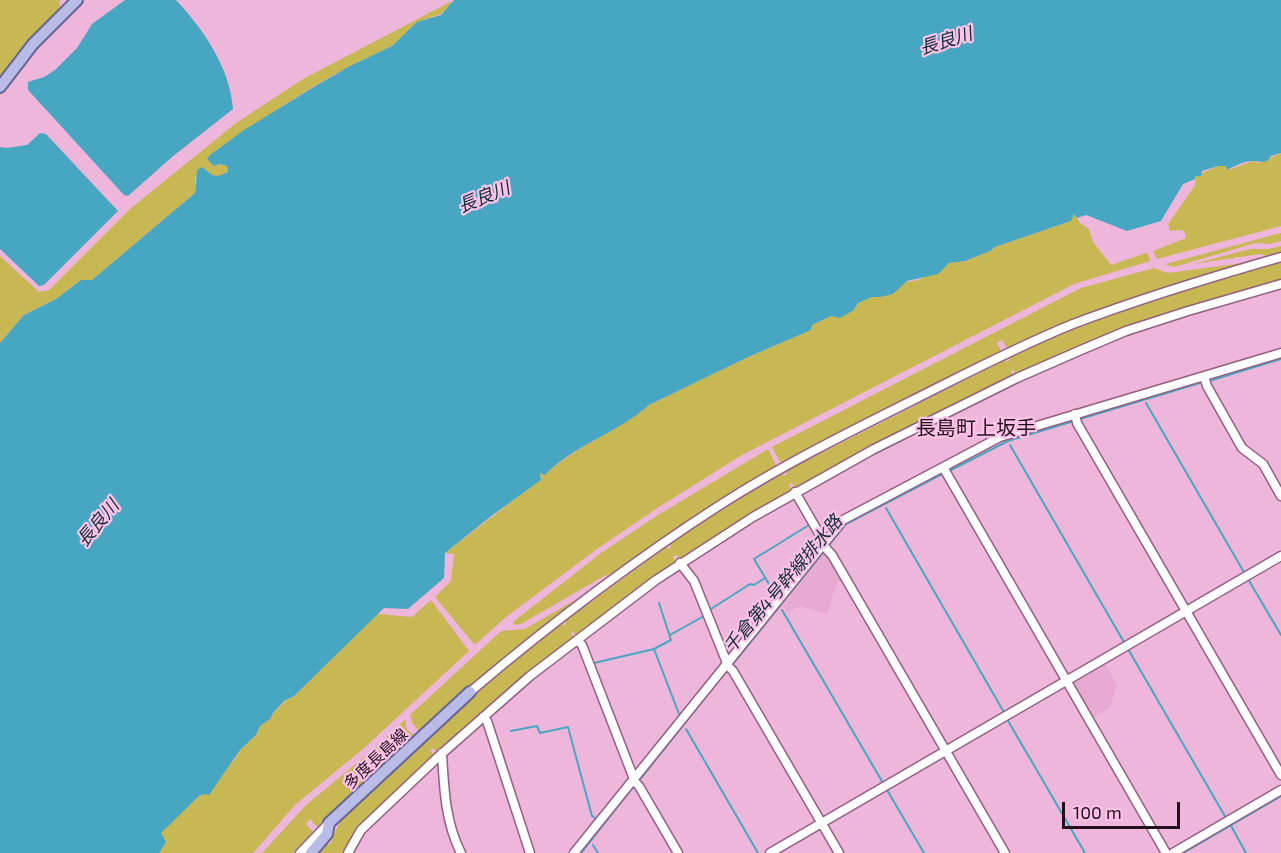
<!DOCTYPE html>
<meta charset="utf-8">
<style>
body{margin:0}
#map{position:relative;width:1281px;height:853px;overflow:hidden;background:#eeb6da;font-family:"Exo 2",sans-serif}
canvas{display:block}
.scale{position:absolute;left:1062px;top:802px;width:118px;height:27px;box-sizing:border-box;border:3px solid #24101d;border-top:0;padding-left:8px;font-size:18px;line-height:21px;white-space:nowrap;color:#24101d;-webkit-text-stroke:4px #fcc2e7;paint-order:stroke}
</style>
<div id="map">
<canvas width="1281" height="853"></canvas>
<div class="scale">100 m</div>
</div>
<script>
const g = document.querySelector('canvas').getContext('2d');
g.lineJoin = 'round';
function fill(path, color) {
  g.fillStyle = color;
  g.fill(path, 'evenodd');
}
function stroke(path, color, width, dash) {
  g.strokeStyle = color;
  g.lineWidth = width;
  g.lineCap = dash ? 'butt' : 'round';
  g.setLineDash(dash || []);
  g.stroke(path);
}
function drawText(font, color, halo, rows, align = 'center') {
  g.font = font + ' "Exo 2","Noto Sans JP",sans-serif';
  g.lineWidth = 4.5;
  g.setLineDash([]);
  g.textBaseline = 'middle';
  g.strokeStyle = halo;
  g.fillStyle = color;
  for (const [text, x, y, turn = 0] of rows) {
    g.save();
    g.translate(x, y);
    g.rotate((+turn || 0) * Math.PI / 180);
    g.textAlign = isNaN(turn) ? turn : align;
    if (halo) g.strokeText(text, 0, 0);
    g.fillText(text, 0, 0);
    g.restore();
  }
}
const built = new Path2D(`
 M 826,551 L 843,579 L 837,583 L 827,614 L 800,606 L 787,613 L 783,606 Z
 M 1104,662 L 1117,685 L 1110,708 L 1091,719 L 1074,687 L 1076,677 Z`);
const green = new Path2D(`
 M 0,0 L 61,0 L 59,2 L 61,9 L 36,33 L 0,80 Z
 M 452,1 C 442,19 434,14 419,22 C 408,29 402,40 391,46 C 378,54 363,59 350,66 C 301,92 255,124 210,155 L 216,166 L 220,164 L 227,166 L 228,172 L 218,177 L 212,175 L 195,177 L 195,193 L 92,280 L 81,280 L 56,299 L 24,315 L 0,343 L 0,256 L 39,292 L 49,290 L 130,209 L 236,123 L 303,79 Z
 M 1281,153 L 1281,226 L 1157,259 L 1153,251 L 1186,238 L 1184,231 L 1179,230 L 1170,231 L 1168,224 L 1195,185 L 1196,176 L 1218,166 L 1226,166 L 1228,170 L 1253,161 L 1259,163 Z
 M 1074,214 L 1080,223 L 1089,229 L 1093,242 L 1111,265 L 1146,253 L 1148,254 L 1150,261 L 1074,284 L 742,455 L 659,507 L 597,549 L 506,617 L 476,644 L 473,643 L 435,597 L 451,581 L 454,554 L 445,553 L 541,479 L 540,473 L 545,475 C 575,446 617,432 649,405 L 746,358 L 811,330 L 812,325 L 831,316 L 855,309 L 858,303 C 862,301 867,298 872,297 C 885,295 894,295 902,283 L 918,280 L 949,263 L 965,261 L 990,251 L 995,247 L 1068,222 Z
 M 1281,233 L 1281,241 L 1270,244 L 1255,243 L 1174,267 L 1167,265 L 1166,264 Z
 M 1281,246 L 1281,254 L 1270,257 L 1260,254 L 1193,264 L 1250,249 L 1268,249 Z
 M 1281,261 L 1281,282 L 1186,309 L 1017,376 L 1014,370 L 1011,371 L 1013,377 L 795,489 L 792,483 L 789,484 L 792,491 L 680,560 L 676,555 L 673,557 L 677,562 L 577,636 L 572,631 L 571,633 L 574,638 L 438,754 L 433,748 L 430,750 L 435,756 L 357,830 L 346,853 L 319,853 L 327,844 L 329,845 L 332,842 L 331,840 L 344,814 L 420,742 L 423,744 L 427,741 L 424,739 L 473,694 L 561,624 L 564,625 L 566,623 L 565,621 L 666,547 L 668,549 L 671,547 L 669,544 L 725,508 L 782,474 L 784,476 L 787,474 L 786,471 L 1005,360 L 1006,362 L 1010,360 L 1009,358 L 1022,351 L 1117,311 Z
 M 1250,262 L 1115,304 L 1008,350 L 1002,340 L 997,343 L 1002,353 L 782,465 L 772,447 L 1081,288 L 1154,268 L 1168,273 Z
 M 768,449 L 777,467 L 720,500 L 612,574 L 604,576 L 521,624 L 515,625 L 513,622 L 601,553 L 658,515 Z
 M 594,589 L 420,732 L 412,723 L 410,715 L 501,631 L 525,629 Z
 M 431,600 L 469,651 L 363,749 L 296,804 L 253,853 L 159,853 L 166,842 L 160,833 L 199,796 L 206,793 L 234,760 L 240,750 L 256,735 L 260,726 L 270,719 L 273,713 L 285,701 L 294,696 L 377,614 L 412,617 Z
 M 406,719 L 406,728 L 415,737 L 318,828 L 310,819 L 306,824 L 313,832 L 293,853 L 262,853 L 306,805 L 369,753 Z`);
const water = new Path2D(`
 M 125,0 L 176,0 C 204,30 230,68 233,109 L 172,157 L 128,196 L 124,195 L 28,90 L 28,82 L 44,77 L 55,70 L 77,48 L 92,24 Z
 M 454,0 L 1281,0 L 1281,153 L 1271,156 C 1266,165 1261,161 1253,161 C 1245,161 1234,166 1227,170 L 1226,166 L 1218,166 L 1202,171 L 1201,176 L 1196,176 L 1195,179 L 1183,184 L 1161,221 L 1127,231 L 1086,215 L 1077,218 L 1074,214 L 1071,221 L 1062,224 L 995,247 L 990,251 L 965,261 L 949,263 L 938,274 L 907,281 L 893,294 L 880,297 L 872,297 L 858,303 L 854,310 L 840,318 L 831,316 L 812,325 L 811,330 L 746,358 L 649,405 C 618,433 574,445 545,475 L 540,473 L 541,480 L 490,517 L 445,553 L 444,578 L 408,609 L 384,608 L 294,696 L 284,701 L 273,713 L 270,719 L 260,726 L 256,735 L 240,750 L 209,795 L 205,794 L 199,796 L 161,833 L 166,842 L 159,853 L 0,853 L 0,343 L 24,315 L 56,299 L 81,280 L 92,280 L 195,193 L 197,170 L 202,167 L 212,175 L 218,176 L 228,172 L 227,166 L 220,164 L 214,166 L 207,159 L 210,155 L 244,130 L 317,85 L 350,66 L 392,46 L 417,22 L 441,15 Z
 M 40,133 L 46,134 L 118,211 L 44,285 L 39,286 L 0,249 L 0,147 L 6,148 L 27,145 Z`);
const stream = new Path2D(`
 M 1209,381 L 1281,359
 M 1146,403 L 1245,574
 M 1080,419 L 1203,382
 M 1010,445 L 1125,644
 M 949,471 L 1008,441 L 1074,421
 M 886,508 L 1005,714
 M 828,546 L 846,524 L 944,473
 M 1248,579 L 1281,635
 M 775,594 L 754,559 L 809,525
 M 659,603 L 671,640 L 654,649 L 679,714
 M 711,609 L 750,584 L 754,585 L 765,578
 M 782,610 L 883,783
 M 670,635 L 704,616
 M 1128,649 L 1226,818
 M 594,663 L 654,649
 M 732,665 L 825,550
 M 1007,719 L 1085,853
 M 686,729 L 758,853
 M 511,731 L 537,726 L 540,733 L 568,727 L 592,816 L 595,818
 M 638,782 L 728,669
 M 887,790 L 924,853
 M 1230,824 L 1246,853
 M 593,845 L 598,853
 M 581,853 L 634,786
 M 1183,853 L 1281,796`);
const minor = new Path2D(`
 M 1204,376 L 1207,386 L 1242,448 L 1263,464 L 1281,496
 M 1075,414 L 1077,423 L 1281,775
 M 943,467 L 1166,853
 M 795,492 L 824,542
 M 822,544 L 832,555 L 1005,853
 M 680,563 L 694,581 L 727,663
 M 577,640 L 582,645 L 634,779
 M 726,664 L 733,671 L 839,853
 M 470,692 C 549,625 633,561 720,505 C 784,464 853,430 921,396 C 971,371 1021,345 1073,324 C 1141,298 1211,277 1281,257
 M 483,717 L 487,721 L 530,853
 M 442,753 C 444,787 445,822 461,853
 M 633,780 L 639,786 L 678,853
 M 300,853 L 329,823
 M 348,853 L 361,830 L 438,757 L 530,676 L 656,580 L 753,517 L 874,449 L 1017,378 L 1081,350 L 1126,331 L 1188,311 L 1281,284
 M 574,853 L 843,520 L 1000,437 L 1281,353
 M 770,853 L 1281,556
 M 1173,853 L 1281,790`);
const major = new Path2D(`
 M 0,87 L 33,44 L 77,0
 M 311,853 L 327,834 L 329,823 L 470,692`);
const streetNames = [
 ["多度長島線",376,759,-43]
];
const waterNames = [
 ["長良川",946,41,-17],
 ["長良川",484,197,-22],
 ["長良川",98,523,-50],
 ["千倉第4号幹線排水路",783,584,-50]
];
const quarterNames = [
 ["長島町上坂手",976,428]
];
fill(built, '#e8a9d2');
fill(green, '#c8b853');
fill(water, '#47a7c3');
stroke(stream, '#47a7c3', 2);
stroke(minor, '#925f81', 11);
stroke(major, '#676395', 14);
stroke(minor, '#fff', 8);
stroke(major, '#b9bce6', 10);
drawText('16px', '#24101d', '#fcc2e7', streetNames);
drawText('italic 18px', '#0f2d36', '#fcc2e7', waterNames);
drawText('20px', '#24101d', '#fcc2e7', quarterNames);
</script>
